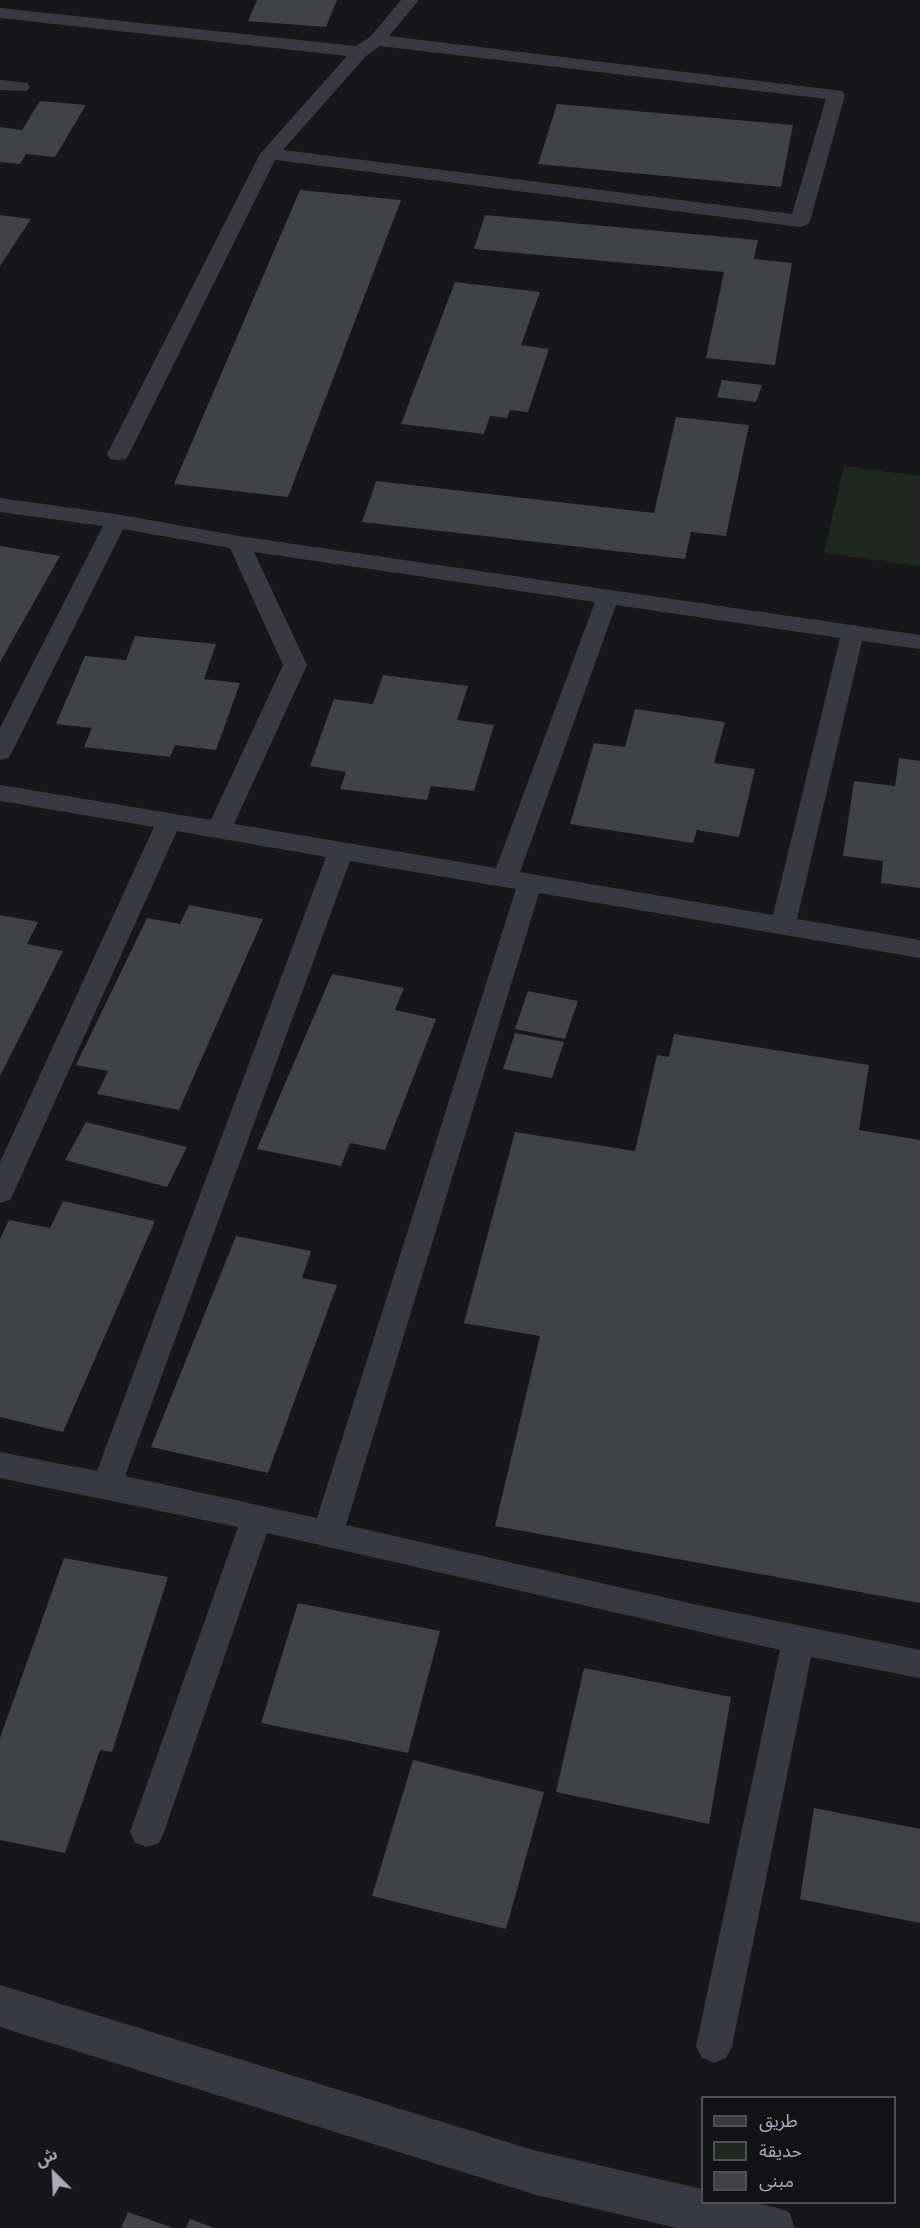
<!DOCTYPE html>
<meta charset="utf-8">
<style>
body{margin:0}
#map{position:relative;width:920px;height:2228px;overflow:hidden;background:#171719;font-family:Helvetica,"Noto Sans Arabic",sans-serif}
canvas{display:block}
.legend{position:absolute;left:701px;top:2096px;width:195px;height:108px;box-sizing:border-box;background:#121214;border:2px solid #4e5056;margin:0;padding:8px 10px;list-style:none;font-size:18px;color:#a8adba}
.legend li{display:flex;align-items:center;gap:12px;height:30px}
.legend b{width:30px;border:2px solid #4e5056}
.north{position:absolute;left:24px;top:2144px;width:60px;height:60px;-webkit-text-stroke:4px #121214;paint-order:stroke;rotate:336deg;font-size:16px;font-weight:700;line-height:24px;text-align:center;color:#a8adba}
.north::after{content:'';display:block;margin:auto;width:21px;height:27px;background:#a8adba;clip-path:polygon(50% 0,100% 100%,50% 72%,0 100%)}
</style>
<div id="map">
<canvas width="920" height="2228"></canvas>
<ul class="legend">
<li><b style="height:8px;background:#393a40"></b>طريق</li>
<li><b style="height:16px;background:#1e2720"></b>حديقة</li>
<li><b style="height:16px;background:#414246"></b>مبنى</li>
</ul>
<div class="north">ش</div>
</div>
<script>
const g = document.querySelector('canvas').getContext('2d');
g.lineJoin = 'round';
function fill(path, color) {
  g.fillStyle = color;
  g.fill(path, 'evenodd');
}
const green = new Path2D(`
 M 844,466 L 920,476 L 920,566 L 824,553 Z`);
const building = new Path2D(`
 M 257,0 L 337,0 L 326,27 L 248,21 Z
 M 40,101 L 86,105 L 55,157 L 26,154 L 20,164 L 0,162 L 0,127 L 22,130 Z
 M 557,104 L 793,125 L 781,187 L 538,164 Z
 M 300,190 L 401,200 L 288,497 L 174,484 Z
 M 0,215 L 31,219 L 0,266 Z
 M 485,215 L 758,240 L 754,259 L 792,263 L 775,365 L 706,358 L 724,272 L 474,249 Z
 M 455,282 L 540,292 L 521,345 L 549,349 L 528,412 L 510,410 L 507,418 L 490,416 L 484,434 L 401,424 Z
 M 722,380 L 762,385 L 756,402 L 717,397 Z
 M 676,417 L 749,425 L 726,536 L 691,532 L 685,559 L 362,522 L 376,481 L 654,513 Z
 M 0,546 L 60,556 L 0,662 Z
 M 135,636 L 216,644 L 204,679 L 240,683 L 216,750 L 175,745 L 170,757 L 84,747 L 92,728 L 56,724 L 85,656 L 126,660 Z
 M 383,675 L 468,686 L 457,720 L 494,725 L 474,791 L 431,786 L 427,800 L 340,789 L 346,772 L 310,766 L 334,699 L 373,704 Z
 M 635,709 L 725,722 L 714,763 L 755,769 L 739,837 L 697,830 L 693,843 L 570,824 L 594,743 L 625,747 Z
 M 899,758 L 920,761 L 920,888 L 881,883 L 883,861 L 843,856 L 854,781 L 895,786 Z
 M 189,905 L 263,919 L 179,1110 L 97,1094 L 108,1071 L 76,1065 L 147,918 L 180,924 Z
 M 0,915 L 38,922 L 27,944 L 63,951 L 0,1076 Z
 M 332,974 L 404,988 L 395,1010 L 436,1019 L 385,1150 L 350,1143 L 341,1166 L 257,1149 Z
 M 528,991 L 578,1001 L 565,1039 L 515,1029 Z
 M 515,1033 L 564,1042 L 552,1078 L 503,1069 Z
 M 674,1034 L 869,1065 L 859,1130 L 920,1140 L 920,1603 L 495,1526 L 540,1336 L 464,1323 L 515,1132 L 635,1151 L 657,1055 L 669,1057 Z
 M 86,1122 L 187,1147 L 167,1187 L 65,1160 Z
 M 63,1201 L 155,1221 L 63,1432 L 0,1417 L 0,1239 L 9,1220 L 50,1228 Z
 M 236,1236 L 311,1251 L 302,1278 L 337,1285 L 268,1473 L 151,1447 Z
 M 64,1558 L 168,1577 L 112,1752 L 100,1750 L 65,1853 L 0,1840 L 0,1738 Z
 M 298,1603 L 440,1631 L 408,1753 L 261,1723 Z
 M 584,1668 L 731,1697 L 709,1824 L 556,1792 Z
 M 413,1760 L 544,1792 L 506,1929 L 372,1896 Z
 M 814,1808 L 920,1829 L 920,1923 L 800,1899 Z
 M 128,2212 L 173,2228 L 121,2228 Z
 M 190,2219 L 215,2228 L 186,2228 Z`);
const lane = new Path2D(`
 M 401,0 L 419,0 L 389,36 L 842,91 L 845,95 L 810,221 L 807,225 L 800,227 L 275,160 L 129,454 L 126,459 L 118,460 L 110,459 L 107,454 L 260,154 L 347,56 L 0,18 L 0,8 L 356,46 L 371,36 ZM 380,46 L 826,99 L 792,214 L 283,150 L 366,56 Z
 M 0,80 L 27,83 L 30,87 L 27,91 L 0,90 Z
 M 0,498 L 116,514 L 239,536 L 920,635 L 920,649 L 862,641 L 797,919 L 920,940 L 920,958 L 539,893 L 346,1525 L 689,1603 L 920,1650 L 920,1678 L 811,1657 L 732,2046 L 726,2058 L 714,2063 L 702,2058 L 696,2046 L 780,1650 L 267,1533 L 164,1832 L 159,1843 L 147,1847 L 135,1843 L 130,1832 L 238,1527 L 0,1478 L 0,1452 L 97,1471 L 326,857 L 177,831 L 14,1192 L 10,1200 L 0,1203 L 0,1162 L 154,827 L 0,801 L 0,785 L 211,820 L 283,665 L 230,548 L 123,529 L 12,752 L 8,758 L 0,760 L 0,728 L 103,526 L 0,512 ZM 254,552 L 595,602 L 496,868 L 234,824 L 307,665 ZM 616,605 L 840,638 L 773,915 L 520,872 ZM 350,861 L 516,889 L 317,1518 L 125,1476 Z`);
const street = new Path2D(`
 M 0,1985 L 533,2150 L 702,2189 L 702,2202 C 733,2202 760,2200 789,2212 L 795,2228 L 677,2228 L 533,2194 L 0,2027 Z`);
fill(green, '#1e2720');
fill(building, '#414246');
fill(lane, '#393a40');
fill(street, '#393a40');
</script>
